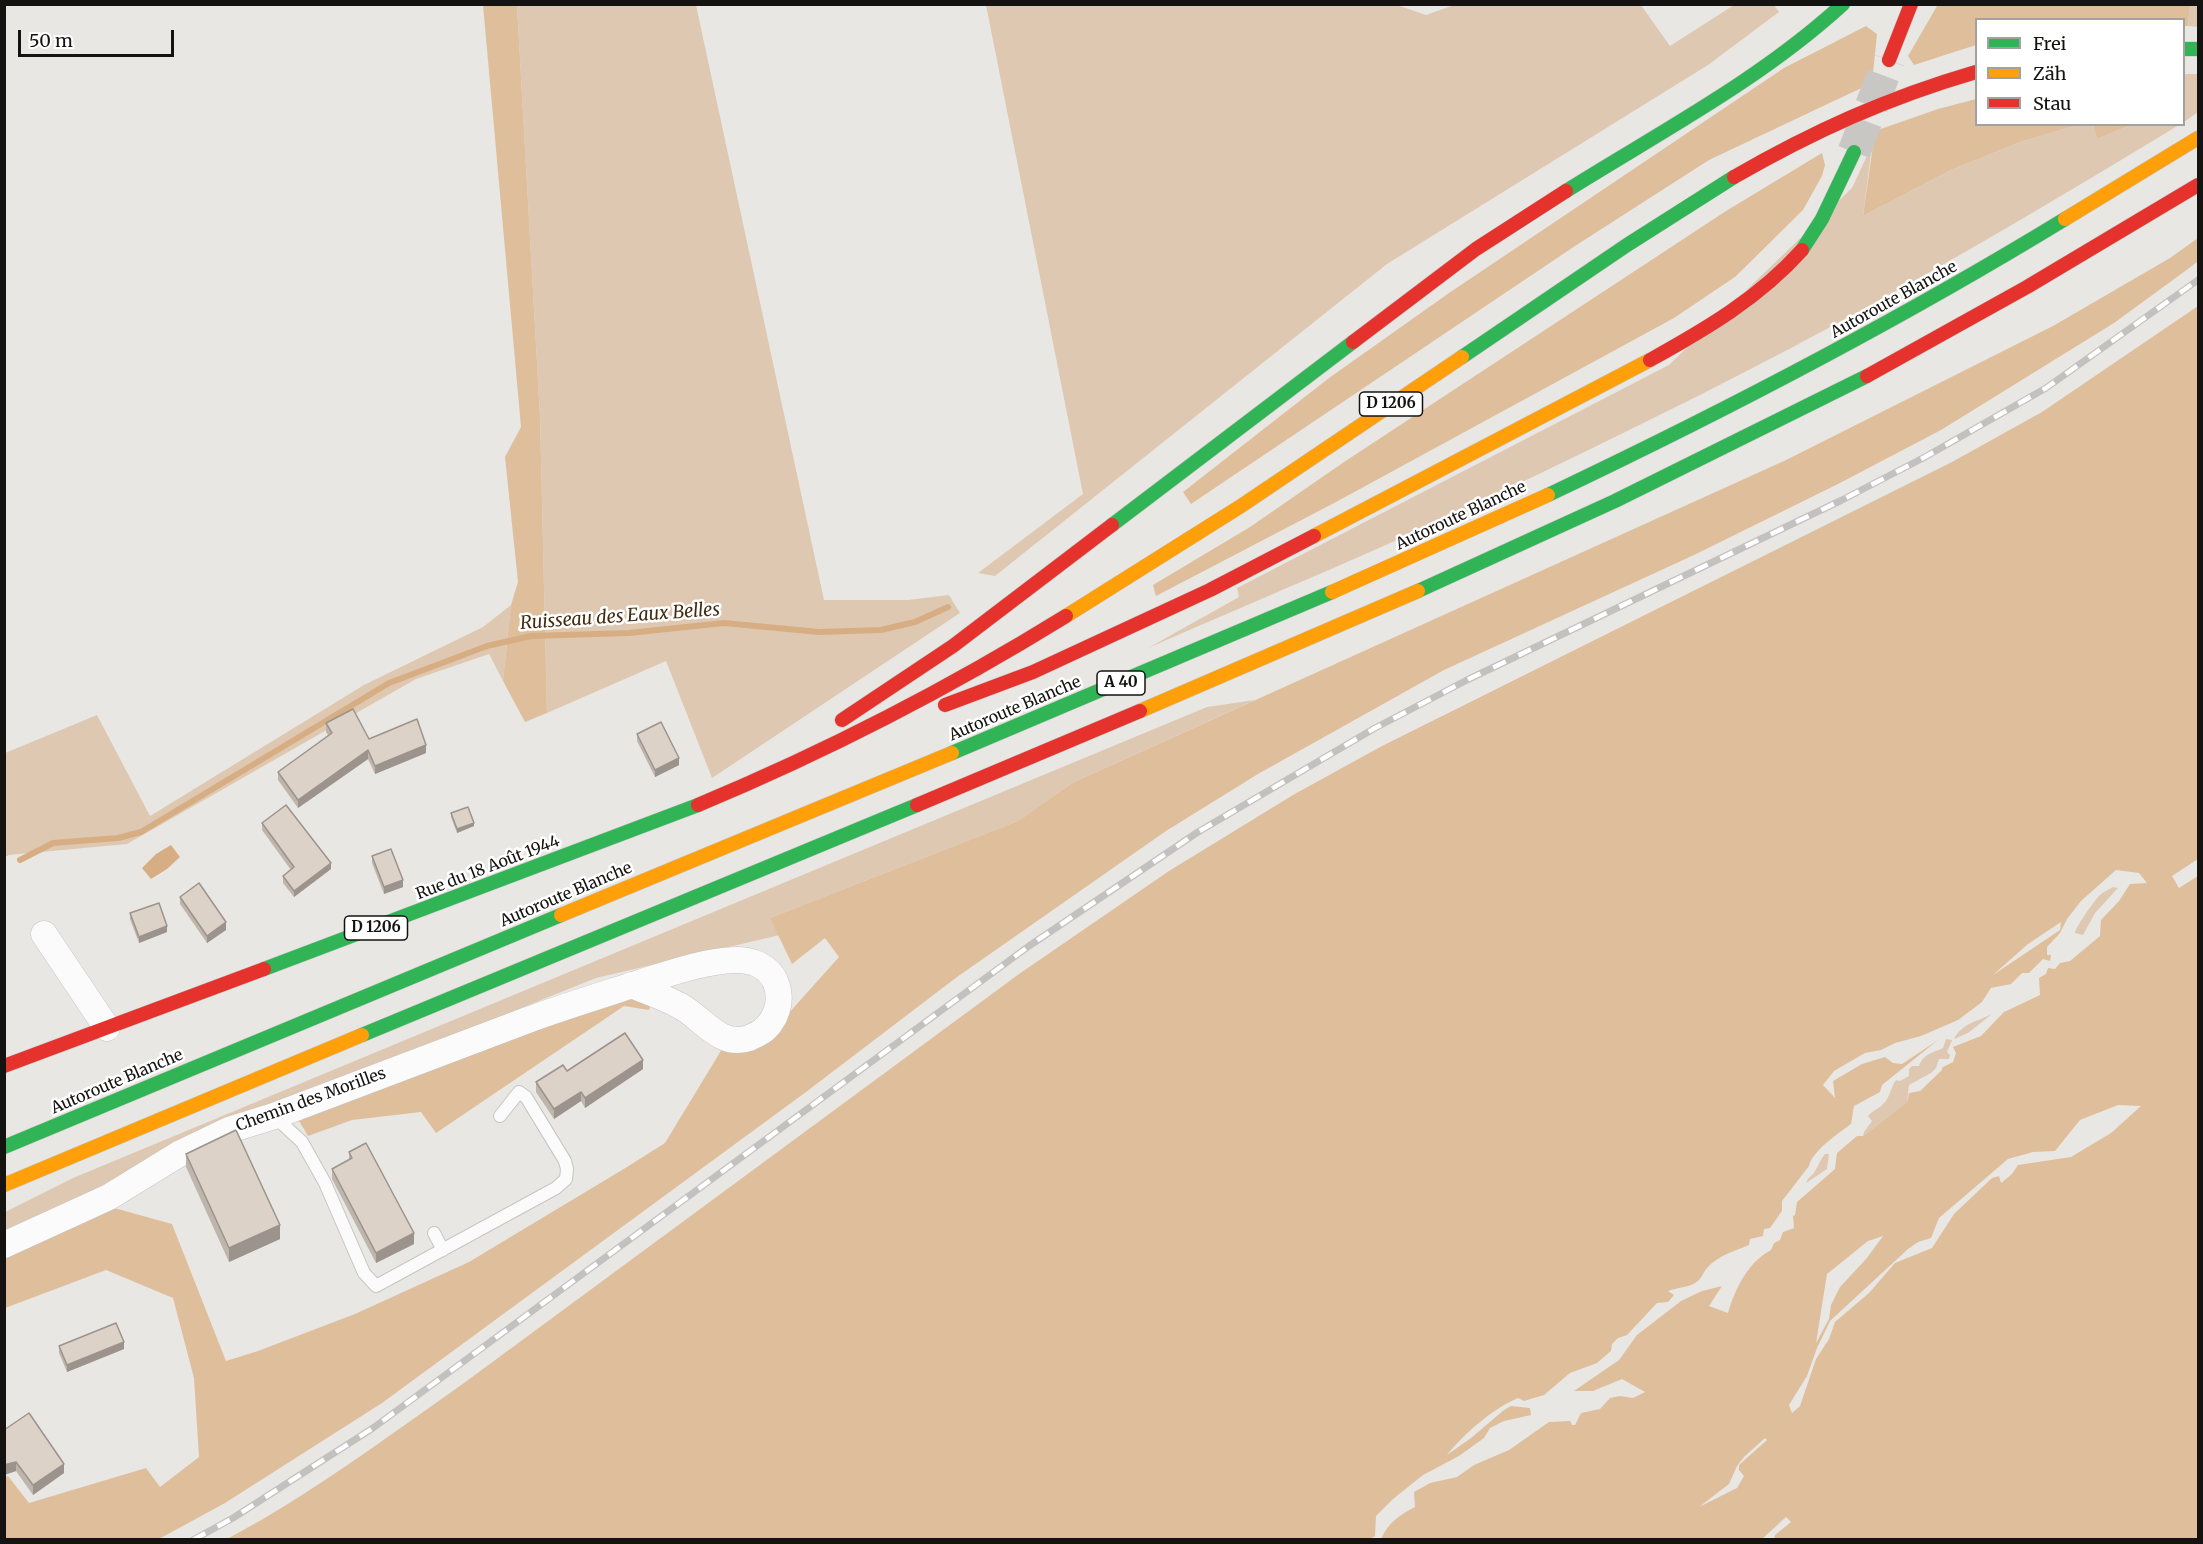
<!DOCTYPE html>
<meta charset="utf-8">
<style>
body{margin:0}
#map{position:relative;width:2203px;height:1544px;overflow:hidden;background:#e9e7e4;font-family:Merriweather,serif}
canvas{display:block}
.frame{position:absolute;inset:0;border:6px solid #141312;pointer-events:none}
.legend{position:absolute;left:1975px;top:18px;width:210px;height:108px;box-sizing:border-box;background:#fff;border:2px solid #a1a1a0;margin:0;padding:8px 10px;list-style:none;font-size:18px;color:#141312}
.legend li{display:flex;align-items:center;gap:12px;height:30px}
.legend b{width:30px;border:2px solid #a1a1a0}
.scale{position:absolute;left:18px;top:30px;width:156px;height:27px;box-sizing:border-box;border:3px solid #141312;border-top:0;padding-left:8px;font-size:18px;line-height:21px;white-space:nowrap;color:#141312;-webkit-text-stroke:4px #fff;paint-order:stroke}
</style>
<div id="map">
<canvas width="2203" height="1544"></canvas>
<div class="frame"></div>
<ul class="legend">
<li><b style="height:8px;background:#30b455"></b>Frei</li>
<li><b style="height:8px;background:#ff9f0a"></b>Zäh</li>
<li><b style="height:8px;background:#e5322d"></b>Stau</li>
</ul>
<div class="scale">50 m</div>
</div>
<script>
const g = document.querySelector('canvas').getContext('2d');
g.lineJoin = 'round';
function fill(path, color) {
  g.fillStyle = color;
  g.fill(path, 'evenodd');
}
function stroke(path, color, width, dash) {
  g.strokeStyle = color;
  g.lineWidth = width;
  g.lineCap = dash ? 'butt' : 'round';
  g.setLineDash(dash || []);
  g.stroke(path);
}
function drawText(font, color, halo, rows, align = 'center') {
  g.font = font + ' Merriweather,serif';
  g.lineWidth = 5;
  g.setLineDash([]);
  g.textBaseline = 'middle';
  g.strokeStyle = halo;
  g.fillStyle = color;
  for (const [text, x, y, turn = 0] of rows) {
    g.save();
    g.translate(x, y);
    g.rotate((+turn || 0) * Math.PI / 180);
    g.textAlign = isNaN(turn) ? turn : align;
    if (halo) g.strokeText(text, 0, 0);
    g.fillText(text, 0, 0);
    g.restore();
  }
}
const green = new Path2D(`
 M 517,5 L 696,5 L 824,600 L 908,600 L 949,595 L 960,613 L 712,778 L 666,661 L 547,713 L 540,417 Z
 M 1397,5 L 1426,15 L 1457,4 L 1641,5 L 1670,46 L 1734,5 L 1774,5 L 1779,12 L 1708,65 L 1387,264 L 995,576 L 978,573 L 1083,494 L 986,5 Z
 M 2190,5 L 2198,5 L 2198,27 L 2188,26 Z
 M 2185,74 L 2198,74 L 2198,112 L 2184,122 Z
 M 2078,125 L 2093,125 L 2097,139 L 2131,125 L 2179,125 C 2080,185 1980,245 1878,301 C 1761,366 1641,425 1520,483 C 1398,542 1272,594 1148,648 L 1239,597 L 1237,588 L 1669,365 L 1852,188 L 1872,145 L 1863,216 L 1951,170 L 2023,141 Z
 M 511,605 L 503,681 L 489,654 L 416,679 L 127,844 L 9,855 L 5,857 L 5,753 L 97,715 L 150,816 L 364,685 L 483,627 Z
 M 1255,700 L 1072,783 L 1018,821 L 770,918 L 780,935 L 596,978 L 290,1101 L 196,1133 L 101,1186 L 5,1232 L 5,1212 L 73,1178 L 1207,707 Z
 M 2113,887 L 2118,888 L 2095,913 L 2083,935 L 2075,933 C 2075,928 2096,898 2100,895 C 2104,891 2109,890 2113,887 Z
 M 1992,1014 L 1968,1033 L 1954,1039 C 1961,1024 1978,1021 1992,1014 Z
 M 1946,1039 L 1952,1040 L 1947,1052 L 1950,1055 L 1949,1059 L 1939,1059 L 1936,1068 L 1931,1073 L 1909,1085 L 1907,1102 L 1863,1136 L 1864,1132 L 1872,1121 L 1868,1116 C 1873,1110 1879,1109 1884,1103 C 1890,1097 1890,1089 1896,1080 L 1900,1081 L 1909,1076 L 1909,1069 L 1912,1066 L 1919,1066 C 1924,1053 1933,1053 1943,1048 Z
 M 1825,1154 L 1829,1154 L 1827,1169 L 1806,1183 C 1808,1177 1812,1176 1815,1171 C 1819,1165 1820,1160 1825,1154 Z`);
const forest = new Path2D(`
 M 483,5 L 517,5 L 540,417 L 547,713 L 525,722 L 503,681 L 511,605 L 518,582 L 505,457 L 521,427 Z
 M 1943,5 L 2190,5 L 2188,26 L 2184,26 L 2184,20 L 1976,20 L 1976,45 L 1914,65 L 1908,56 L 1937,6 Z
 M 1866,26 L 1877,34 L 1872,83 L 1709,160 L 1575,246 L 1191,504 L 1183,492 L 1329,378 L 1449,293 L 1784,68 Z
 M 1976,99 L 1976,124 L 2078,125 L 2023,141 L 1951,170 L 1863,216 L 1875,131 L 1938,109 Z
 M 2093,125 L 2093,124 L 2131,125 L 2097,139 Z
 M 1822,153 L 1825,165 L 1822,176 L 1803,210 L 1735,277 L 1674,318 L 1336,502 L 1156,596 L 1153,585 L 1250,527 L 1344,462 L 1726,211 Z
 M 2198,238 L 2198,261 L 2192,266 L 2114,323 L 1941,430 L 1838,484 L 1694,555 L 1444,670 L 1258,774 L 1166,831 L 957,977 L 806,1092 L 382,1403 L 225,1503 L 159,1539 L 5,1539 L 5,1477 L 8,1476 L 29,1503 L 146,1468 L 160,1487 L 199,1457 L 194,1378 L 173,1298 L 106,1270 L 5,1308 L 4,1254 L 107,1206 L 172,1224 L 226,1361 L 258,1351 L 355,1314 L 469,1262 L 627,1167 L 665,1143 L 722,1049 L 770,1034 L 839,957 L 825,938 L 792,964 L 770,918 L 1018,821 L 1072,783 L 1784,461 L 2053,326 L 2170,258 Z
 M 2198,306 L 2198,859 L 2172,876 L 2179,888 L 2198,876 L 2198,1539 L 1774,1539 L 1775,1535 L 1791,1522 L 1786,1517 L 1762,1539 L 1381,1539 C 1388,1523 1399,1515 1415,1507 L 1414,1492 L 1430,1483 L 1457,1477 L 1474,1465 L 1509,1450 L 1549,1422 L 1570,1421 L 1572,1425 L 1575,1425 L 1581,1413 L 1600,1409 L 1610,1398 L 1620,1396 L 1633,1398 L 1645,1392 L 1622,1379 L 1593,1391 L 1574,1391 L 1619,1360 L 1637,1335 L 1681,1301 L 1702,1291 L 1722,1286 L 1709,1306 L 1728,1313 C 1735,1289 1748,1262 1771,1250 L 1774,1243 L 1780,1240 L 1783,1232 L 1794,1228 L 1793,1216 L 1795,1215 L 1797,1202 L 1835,1169 L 1837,1153 L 1857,1136 L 1863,1136 L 1907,1102 L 1909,1093 L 1920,1091 L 1941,1071 L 1943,1067 L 1953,1062 L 1956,1053 L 1953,1047 L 1981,1036 L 2004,1012 L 2040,995 L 2039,978 L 2046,974 L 2048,968 L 2055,969 L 2060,963 L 2070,961 L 2100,936 L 2101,920 L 2119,901 L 2130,884 L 2147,883 L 2139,873 L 2116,870 L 2081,901 L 2067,919 L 2060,933 L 2047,947 L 2047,955 L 2051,955 L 2050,961 L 2043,959 L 2029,973 L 2022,973 L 2011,984 L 1991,988 L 1982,1002 L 1958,1020 L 1921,1036 L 1895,1043 L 1881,1050 L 1865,1053 L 1834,1071 L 1823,1085 L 1835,1098 L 1833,1081 L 1862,1064 L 1885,1057 L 1893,1063 L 1902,1064 L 1938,1040 L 1882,1085 L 1880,1092 L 1854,1106 L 1851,1124 C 1839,1133 1812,1151 1809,1166 L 1782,1201 L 1782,1211 L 1770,1228 L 1764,1229 L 1763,1236 L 1750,1239 L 1749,1245 C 1735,1251 1717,1256 1707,1268 C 1704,1271 1702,1277 1699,1280 C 1691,1288 1678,1287 1668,1291 L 1674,1295 L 1668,1302 L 1657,1303 L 1627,1335 L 1618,1338 L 1612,1344 L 1611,1351 L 1597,1363 L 1570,1373 L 1544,1395 L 1524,1401 L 1518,1398 C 1492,1409 1465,1433 1447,1455 L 1471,1438 L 1504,1410 L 1511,1406 L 1530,1408 L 1531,1415 L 1504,1421 L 1490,1428 L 1484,1438 L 1459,1456 L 1423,1475 L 1393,1499 L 1376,1516 L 1375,1536 L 1370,1539 L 227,1539 C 310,1495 387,1437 464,1383 L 1019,974 L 1169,871 L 1293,795 L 1382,746 L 1952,462 L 2042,412 ZM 2061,922 L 2060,930 L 1993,975 L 2028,944 ZM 2118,1105 L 2141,1106 L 2111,1133 L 2071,1157 L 2018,1165 L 2012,1174 L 2001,1183 L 1999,1176 L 1992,1178 L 1954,1214 L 1932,1248 L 1895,1263 L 1869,1293 L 1835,1322 L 1829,1339 L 1816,1359 L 1800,1406 L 1792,1413 L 1789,1405 L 1807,1376 L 1817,1348 L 1830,1321 L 1908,1249 L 1918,1242 L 1931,1238 L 1939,1218 L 2008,1159 L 2033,1152 L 2055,1151 L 2080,1120 ZM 1883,1236 L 1867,1258 L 1840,1287 L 1831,1305 L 1829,1319 L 1816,1343 L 1827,1274 L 1868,1241 ZM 1765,1438 L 1767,1440 L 1739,1465 L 1739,1470 L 1744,1476 L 1737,1488 L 1699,1507 L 1729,1484 L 1737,1466 L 1744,1457 Z
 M 625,996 L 652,1001 L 649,1010 L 624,1006 L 436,1133 L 421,1112 L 352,1120 L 308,1136 L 298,1119 Z`);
const water = new Path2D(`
 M 171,845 L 180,857 L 167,869 L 151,879 L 142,868 L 156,854 Z`);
const stream = new Path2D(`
 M 20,860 L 53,843 L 118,838 L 141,832 L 389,683 L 487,646 L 531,636 L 629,633 L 724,623 L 819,632 L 881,630 L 915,622 L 948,607`);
const primaryTunnel = new Path2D(`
 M 1854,152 L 1889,60`);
const lane = new Path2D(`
 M 274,1116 L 302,1142 L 325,1183 L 364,1273 L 376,1286 L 556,1188 L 566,1179 L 567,1169 L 565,1161 L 526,1097 L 519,1092 L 500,1116
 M 434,1233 L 443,1250`);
const street = new Path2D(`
 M 44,934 L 107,1028
 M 4,1245 L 109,1197 L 179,1154 L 229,1130 L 274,1116 L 533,1018 C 569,1005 605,994 642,982 C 671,973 704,961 735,960 C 752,959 770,967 776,983 C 781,997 779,1010 771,1022 C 765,1031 758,1034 749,1038 C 721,1048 703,1019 682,1007 C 666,998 649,992 631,985`);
const fast = new Path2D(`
 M 2184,49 L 2198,49
 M 1566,191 C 1660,132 1760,80 1843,4
 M 1802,250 L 1822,219 L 1854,152
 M 1462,357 L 1627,245 L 1734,177
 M 1548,495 C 1725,411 1898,321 2065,219
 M 1112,525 L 1353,342
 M 1418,591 L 1615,501 L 1867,376
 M 952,753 L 1332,592
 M 264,969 L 698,805
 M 362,1035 L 917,805
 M 4,1147 L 561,915`);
const slow = new Path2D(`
 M 2065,219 L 2198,138
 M 1314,536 L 1650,360
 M 1332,592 L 1548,495
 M 1066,616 L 1241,506 L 1462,357
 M 1140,711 L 1418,591
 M 561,915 L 952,753
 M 4,1185 L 362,1035`);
const jam = new Path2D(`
 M 1889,60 L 1911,4
 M 1734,177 C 1814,131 1887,98 1976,72
 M 1353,342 L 1476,249 L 1566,191
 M 1650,360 C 1706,329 1759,298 1802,250
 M 1867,376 L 2027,287 L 2198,185
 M 945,705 L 1033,672 L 1210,590 L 1314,536
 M 842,720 L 953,646 L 1112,525
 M 698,805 C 825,752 948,689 1066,616
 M 917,805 L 1140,711
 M 4,1066 L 264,969`);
const rail = new Path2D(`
 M 193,1540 L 233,1518 L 373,1428 L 1029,946 L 1198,832 L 1375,728 L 1467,680 L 1842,500 L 1925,457 L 2046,388 L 2198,280`);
const wall = new Path2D(`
 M 326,723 L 369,739 L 426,753 L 375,774 L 368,759 L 298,808 L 278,780 L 278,772 L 328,735 L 326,732 Z
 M 637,734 L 679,765 L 655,777 L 637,741 Z
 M 451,813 L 474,826 L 457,833 L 451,817 Z
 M 262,823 L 331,869 L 294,897 L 283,883 L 283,876 L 291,870 L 262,830 Z
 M 372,856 L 403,887 L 384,894 L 372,863 Z
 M 180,897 L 226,930 L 207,943 L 180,904 Z
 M 130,913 L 167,932 L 139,943 L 130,919 Z
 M 643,1069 L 585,1108 L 581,1101 L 554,1119 L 536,1092 L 536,1082 L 567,1071 Z
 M 349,1152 L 414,1244 L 376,1263 L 332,1179 L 332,1169 L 349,1160 Z
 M 186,1154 L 280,1239 L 229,1262 L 186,1167 Z
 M 59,1346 L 124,1349 L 67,1372 L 59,1353 Z
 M 4,1430 L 64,1473 L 33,1495 L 16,1471 L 4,1475 Z`);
const shadedWall = new Path2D(`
 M 426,745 L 426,753 L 375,774 L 375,766 Z
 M 368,750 L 368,759 L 298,808 L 298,800 Z
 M 679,758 L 679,765 L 655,777 L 655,770 Z
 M 474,823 L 474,826 L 457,833 L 457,829 Z
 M 331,863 L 331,869 L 294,897 L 294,891 Z
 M 403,880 L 403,887 L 384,894 L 384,887 Z
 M 226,922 L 226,930 L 207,943 L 207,936 Z
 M 167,926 L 167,932 L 139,943 L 139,937 Z
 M 643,1060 L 643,1069 L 585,1108 L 585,1098 Z
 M 581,1092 L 581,1101 L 554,1119 L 554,1109 Z
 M 280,1225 L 280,1239 L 229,1262 L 229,1248 Z
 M 414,1233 L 414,1244 L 376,1263 L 376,1253 Z
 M 124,1342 L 124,1349 L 67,1372 L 67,1365 Z
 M 16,1462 L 16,1471 L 4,1475 L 4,1465 Z
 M 64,1464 L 64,1473 L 33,1495 L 33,1485 Z`);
const building = new Path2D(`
 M 353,709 L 369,739 L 417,719 L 426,745 L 375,766 L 368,750 L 298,800 L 278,772 L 332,733 L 326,723 Z
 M 661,722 L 679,758 L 655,770 L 637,734 Z
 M 286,805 L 331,863 L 294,891 L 283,876 L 294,867 L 262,823 Z
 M 468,807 L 474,823 L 457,829 L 451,813 Z
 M 391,849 L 403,880 L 384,887 L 372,856 Z
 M 199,883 L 226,922 L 207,936 L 180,897 Z
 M 159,903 L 167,926 L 139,937 L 130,913 Z
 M 625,1033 L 643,1060 L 585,1098 L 581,1092 L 554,1109 L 536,1082 L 563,1065 L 567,1071 Z
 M 236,1130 L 280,1225 L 229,1248 L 186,1154 Z
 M 366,1143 L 414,1233 L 376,1253 L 332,1169 L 352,1158 L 349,1152 Z
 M 116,1323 L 124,1342 L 67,1365 L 59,1346 Z
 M 29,1413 L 64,1464 L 33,1485 L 16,1462 L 4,1465 L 4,1430 Z`);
const shields = [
 [1391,404,63],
 [1121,683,48],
 [376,928,63]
];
const shieldNames = [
 ["D 1206",1391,404],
 ["A 40",1121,683],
 ["D 1206",376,928]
];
const streetNames = [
 ["Autoroute Blanche",1894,300,-29],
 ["Autoroute Blanche",1461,516,-25],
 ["Autoroute Blanche",1015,709,-23],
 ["Rue du 18 Août 1944",488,868,-21],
 ["Autoroute Blanche",566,895,-23],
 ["Autoroute Blanche",117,1082,-23],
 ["Chemin des Morilles",311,1100,-20]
];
const waterNames = [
 ["Ruisseau des Eaux Belles",620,617,-4]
];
fill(green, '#dfc8b1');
fill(forest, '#dfbe9c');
fill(water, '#d7ae83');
stroke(stream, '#d7ae83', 6);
stroke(primaryTunnel, '#c9c7c4', 33, [33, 16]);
stroke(lane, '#c6c5c3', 14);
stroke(street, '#c6c5c3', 27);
stroke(fast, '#c6c5c3', 15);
stroke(slow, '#c6c5c3', 15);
stroke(jam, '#c6c5c3', 15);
stroke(lane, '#fcfbfb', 12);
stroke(street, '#fcfbfb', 26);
stroke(fast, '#30b455', 14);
stroke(slow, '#ff9f0a', 14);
stroke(jam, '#e5322d', 14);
stroke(rail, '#c2c1c0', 7);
stroke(rail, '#fff', 4.5, [14]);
fill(wall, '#beb5ac');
fill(shadedWall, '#9b938c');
fill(building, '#ddd2c8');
stroke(building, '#9b938c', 1.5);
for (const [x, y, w] of shields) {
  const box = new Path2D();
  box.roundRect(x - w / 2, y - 12, w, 24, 4.5);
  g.fillStyle = '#fff';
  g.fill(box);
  stroke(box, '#141312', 1.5);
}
drawText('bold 15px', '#141312', null, shieldNames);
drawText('16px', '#141312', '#fff', streetNames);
drawText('italic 18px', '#432b10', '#fff', waterNames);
</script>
